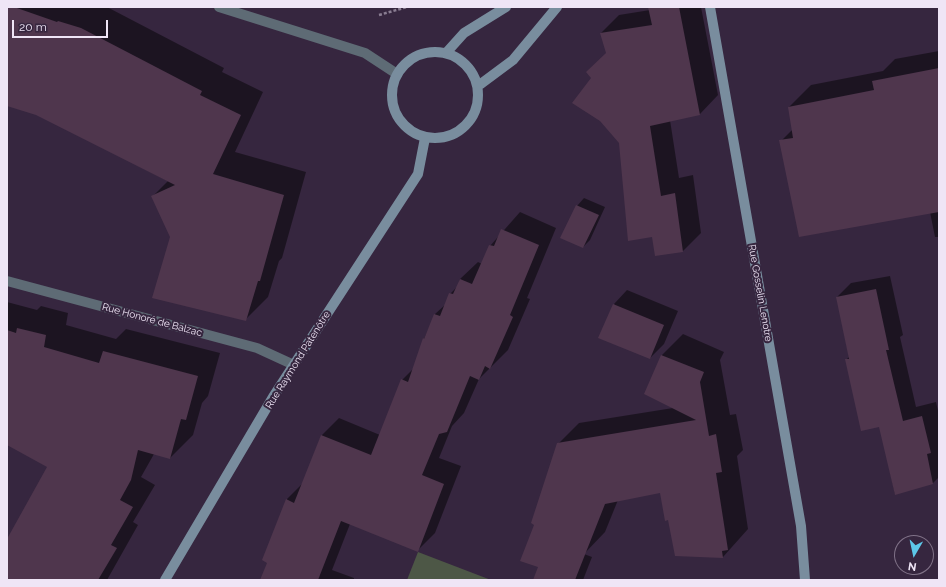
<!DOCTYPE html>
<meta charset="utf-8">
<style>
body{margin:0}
#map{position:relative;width:946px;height:587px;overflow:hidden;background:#36263f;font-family:Raleway,sans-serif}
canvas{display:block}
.frame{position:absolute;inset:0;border:8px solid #efe5f6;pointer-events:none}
.north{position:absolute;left:894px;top:535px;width:40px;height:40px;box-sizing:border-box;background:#36263f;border:1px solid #807288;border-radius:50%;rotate:189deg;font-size:11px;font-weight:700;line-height:16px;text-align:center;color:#efe5f6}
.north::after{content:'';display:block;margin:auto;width:14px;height:18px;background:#5dc7e8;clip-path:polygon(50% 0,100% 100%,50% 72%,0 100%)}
.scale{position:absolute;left:12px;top:20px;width:96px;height:18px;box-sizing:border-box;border:2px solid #efe5f6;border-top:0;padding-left:5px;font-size:12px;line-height:14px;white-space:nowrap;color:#efe5f6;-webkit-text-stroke:3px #36263f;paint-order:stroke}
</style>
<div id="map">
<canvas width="946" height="587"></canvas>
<div class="frame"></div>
<div class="north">N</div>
<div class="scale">20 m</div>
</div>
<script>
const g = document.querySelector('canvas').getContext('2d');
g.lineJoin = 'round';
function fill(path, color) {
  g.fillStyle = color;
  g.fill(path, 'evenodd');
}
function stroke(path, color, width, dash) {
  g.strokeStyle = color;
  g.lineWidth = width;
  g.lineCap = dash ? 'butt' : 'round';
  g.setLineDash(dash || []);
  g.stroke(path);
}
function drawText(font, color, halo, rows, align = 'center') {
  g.font = font + ' Raleway,sans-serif';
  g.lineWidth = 4;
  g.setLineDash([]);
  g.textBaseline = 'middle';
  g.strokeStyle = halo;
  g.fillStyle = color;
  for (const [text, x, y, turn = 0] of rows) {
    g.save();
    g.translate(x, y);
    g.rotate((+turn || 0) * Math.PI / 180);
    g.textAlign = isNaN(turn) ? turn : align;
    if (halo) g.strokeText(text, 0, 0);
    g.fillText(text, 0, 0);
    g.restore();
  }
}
const green = new Path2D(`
 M 418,552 L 491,580 L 407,580 Z`);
const shadow = new Path2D(`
 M 7,7 L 107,7 L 224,68 L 222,72 L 263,92 L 235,152 L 306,172 L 282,258 L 279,261 L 268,297 L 245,320 L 171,237 L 152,197 L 168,181 L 36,114 L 7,105 Z
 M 649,7 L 701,7 L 718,95 L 700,114 L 670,120 L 679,178 L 693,175 L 701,233 L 683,251 L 656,255 L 653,236 L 620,142 L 592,78 L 607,53 L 601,33 L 619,15 L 650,10 Z
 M 939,51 L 939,237 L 935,237 L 930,212 L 781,141 L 793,129 L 789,107 L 811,85 L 883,71 L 895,59 Z
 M 584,198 L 605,207 L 590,240 L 583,247 L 577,206 Z
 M 520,212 L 556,228 L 527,298 L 530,299 L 508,350 L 479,379 L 464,413 L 452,426 L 439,458 L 461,466 L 435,533 L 418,550 L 350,524 L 332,570 L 354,578 L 354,580 L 261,580 L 268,562 L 264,560 L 287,499 L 303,483 L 321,436 L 339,418 L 380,435 L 402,380 L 414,368 L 424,339 L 435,314 L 446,304 L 450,294 L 458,286 L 460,279 L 478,262 L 482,264 L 490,246 Z
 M 890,276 L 903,335 L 900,337 L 916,407 L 936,402 L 939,415 L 939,477 L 933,483 L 895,494 L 880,426 L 846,360 L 849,357 L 837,297 L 851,283 Z
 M 627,290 L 678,311 L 664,344 L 650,358 L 614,304 Z
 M 7,302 L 37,310 L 41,306 L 68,313 L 66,325 L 116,339 L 126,329 L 220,353 L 208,396 L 202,403 L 193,435 L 170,458 L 154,454 L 141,477 L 155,485 L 133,522 L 138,525 L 107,580 L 7,580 L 7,541 L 48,467 L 7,444 Z
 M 683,334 L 724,352 L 720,360 L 730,415 L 736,414 L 743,450 L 737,456 L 748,529 L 723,557 L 669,519 L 661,492 L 618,500 L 605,532 L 584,554 L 592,557 L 583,580 L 534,580 L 543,558 L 536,524 L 558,444 L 579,423 L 673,408 L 646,393 L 662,355 Z`);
const building = new Path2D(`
 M 7,7 L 14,7 L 57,22 L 58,21 L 81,28 L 202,91 L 200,95 L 241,115 L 213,174 L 284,195 L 260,281 L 258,281 L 246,321 L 152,298 L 170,237 L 151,196 L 175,185 L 36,115 L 7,106 Z
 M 648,7 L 679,7 L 700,115 L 650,126 L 661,196 L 675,193 L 683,252 L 655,256 L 652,237 L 628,241 L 619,143 L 600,121 L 572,103 L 591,78 L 586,72 L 606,53 L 600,33 L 652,25 Z
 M 939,68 L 939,212 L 799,237 L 779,140 L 793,138 L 788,107 L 874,90 L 872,81 Z
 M 576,205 L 599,215 L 583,248 L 560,238 Z
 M 501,229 L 539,245 L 510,315 L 513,317 L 490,369 L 485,366 L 479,380 L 470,376 L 447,432 L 439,434 L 422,475 L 444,484 L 418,552 L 341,521 L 318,580 L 260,580 L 267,563 L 262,560 L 286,499 L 294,503 L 321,435 L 371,455 L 401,379 L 408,382 L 423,338 L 424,339 L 434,314 L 440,316 L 449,293 L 453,294 L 460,279 L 472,284 L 489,245 L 494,246 Z
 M 876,289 L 889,350 L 886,350 L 903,421 L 922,416 L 931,453 L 927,454 L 933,484 L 895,495 L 879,427 L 861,431 L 845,359 L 849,359 L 836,297 Z
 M 613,304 L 664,325 L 650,359 L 598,338 Z
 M 17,328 L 46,335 L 44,347 L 99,363 L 103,351 L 198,376 L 186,420 L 181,419 L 170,459 L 138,450 L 131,480 L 120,500 L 133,507 L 111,545 L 117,548 L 98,580 L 7,580 L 7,539 L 47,467 L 7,445 L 7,330 L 16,333 Z
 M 661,355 L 704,372 L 700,382 L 709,436 L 716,434 L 722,472 L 716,473 L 728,550 L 722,551 L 723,558 L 675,556 L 668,520 L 665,521 L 660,493 L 605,504 L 575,580 L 533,580 L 538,567 L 520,561 L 534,525 L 531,523 L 557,443 L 696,420 L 644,394 Z`);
const path = new Path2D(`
 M 379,15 L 407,7`);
const minor = new Path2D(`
 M 219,7 L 365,53 L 397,74
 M 7,281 L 257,348 L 294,365`);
const secondary = new Path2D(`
 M 710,7 L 801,526 L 805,580
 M392 95a43 43 0 1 1 86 0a43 43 0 1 1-86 0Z
 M 446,53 L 464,33 L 506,7
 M 478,86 L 513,60 L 557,7
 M 165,580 L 273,397 L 418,174 L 425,138`);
const streetNames = [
 ["Rue Gosselin Lenotre",760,293,80],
 ["Rue Honoré de Balzac",152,320,15],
 ["Rue Raymond Patenôtre",298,360,-58]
];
fill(green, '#4d5746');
fill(shadow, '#0007');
fill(building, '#4f364d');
stroke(path, '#8a7d92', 2.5, [3, 2]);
stroke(minor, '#5e6b75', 10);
stroke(secondary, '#798d9e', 10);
drawText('10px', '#efe5f6', '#36263f', streetNames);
</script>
